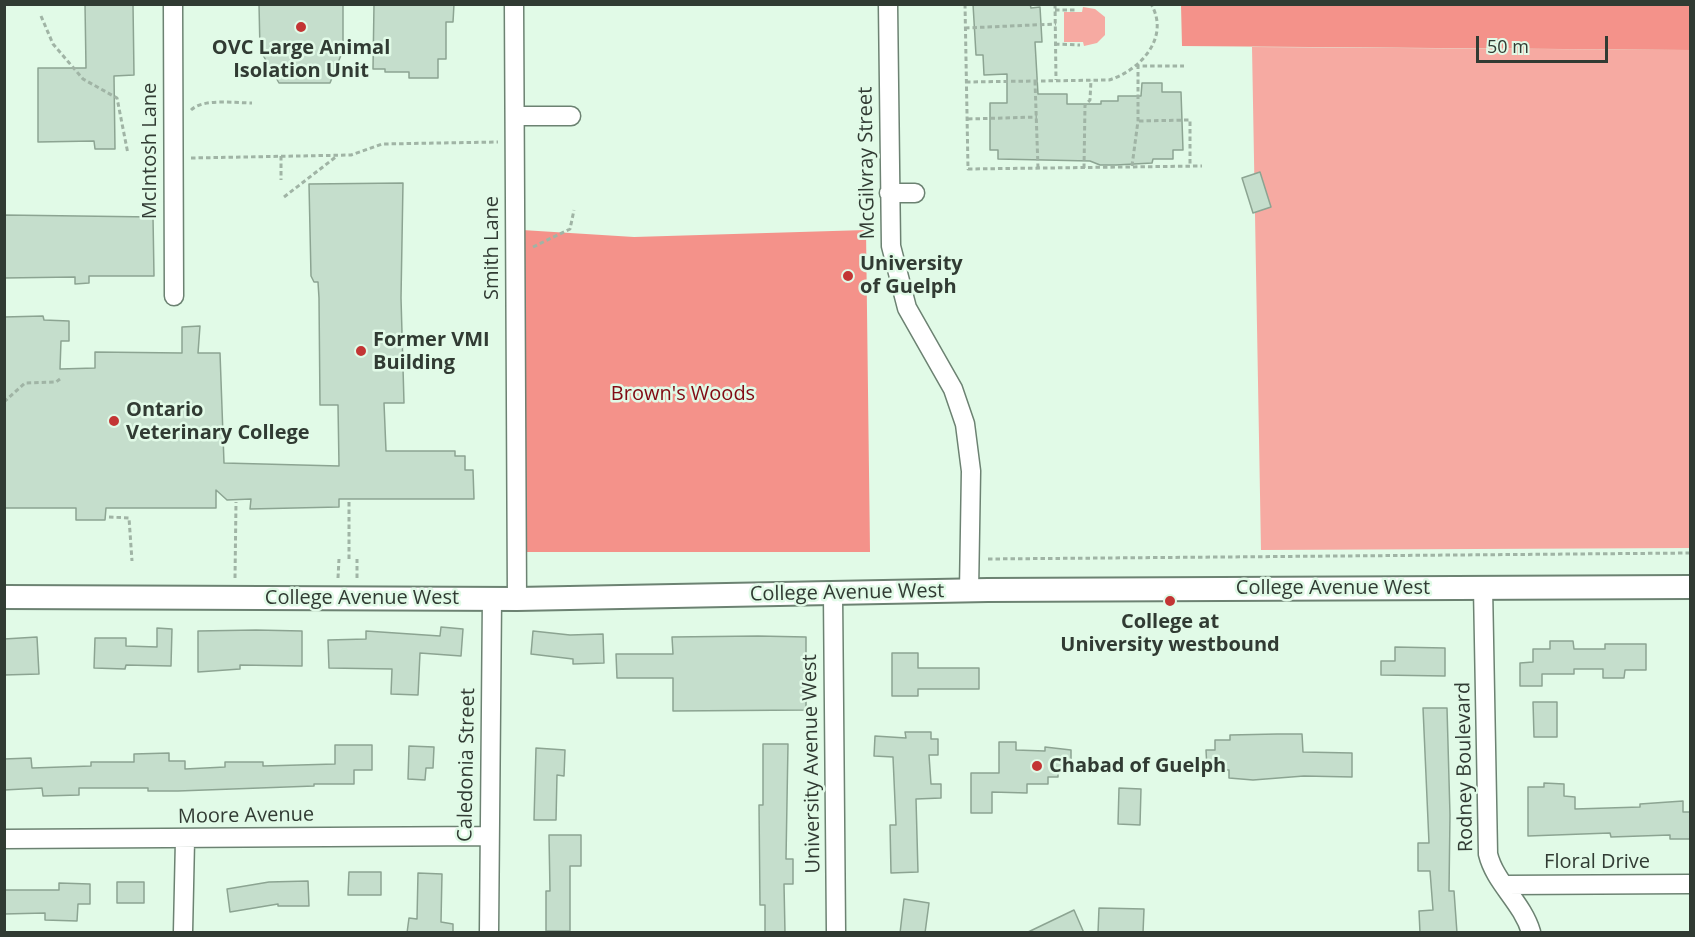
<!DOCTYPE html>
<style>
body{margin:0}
#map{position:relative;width:1695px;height:937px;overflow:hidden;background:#e1fae7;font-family:"Open Sans",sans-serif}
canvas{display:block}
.frame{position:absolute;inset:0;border:6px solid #313b33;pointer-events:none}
.scale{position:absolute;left:1476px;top:36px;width:132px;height:27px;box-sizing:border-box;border:3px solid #313b33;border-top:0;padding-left:8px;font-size:18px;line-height:21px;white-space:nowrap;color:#313b33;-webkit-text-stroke:4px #e1fae7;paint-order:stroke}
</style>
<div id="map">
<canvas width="1695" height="937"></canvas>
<div class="frame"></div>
<div class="scale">50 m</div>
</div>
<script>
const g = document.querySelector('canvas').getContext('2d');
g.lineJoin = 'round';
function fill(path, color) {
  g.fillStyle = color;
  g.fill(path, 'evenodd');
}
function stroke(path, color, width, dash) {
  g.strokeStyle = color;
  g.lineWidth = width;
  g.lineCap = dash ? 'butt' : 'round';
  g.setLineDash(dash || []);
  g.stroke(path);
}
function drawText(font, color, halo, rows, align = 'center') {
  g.font = font + ' "Open Sans",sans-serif';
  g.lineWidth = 5;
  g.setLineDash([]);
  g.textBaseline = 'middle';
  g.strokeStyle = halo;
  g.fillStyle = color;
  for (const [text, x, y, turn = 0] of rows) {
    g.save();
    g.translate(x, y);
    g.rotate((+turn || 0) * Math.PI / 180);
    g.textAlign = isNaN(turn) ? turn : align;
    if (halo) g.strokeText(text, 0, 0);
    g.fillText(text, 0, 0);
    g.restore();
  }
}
const green = new Path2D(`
 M 1083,7 L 1095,9 L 1105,17 L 1105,35 L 1097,43 L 1084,46 L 1083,42 L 1064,42 L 1064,12 L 1082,12 Z
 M 1252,47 L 1690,50 L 1690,548 L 1261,550 Z`);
const forest = new Path2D(`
 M 1181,5 L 1690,5 L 1690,50 L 1182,46 Z
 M 522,230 L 634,237 L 866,230 L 870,552 L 526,552 Z`);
const building = new Path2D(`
 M 85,4 L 133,4 L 134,75 L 114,76 L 115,149 L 95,149 L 94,141 L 38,142 L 38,68 L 86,68 Z
 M 259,4 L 343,4 L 343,50 L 330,83 L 279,83 L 260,50 Z
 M 374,4 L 454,4 L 453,22 L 446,22 L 446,59 L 438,59 L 438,78 L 409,78 L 409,72 L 385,72 L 385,69 L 373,69 Z
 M 973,4 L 1030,4 L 1031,8 L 1040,7 L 1042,42 L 1035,42 L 1038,94 L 1067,94 L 1067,104 L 1101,104 L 1101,101 L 1118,101 L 1118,96 L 1141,96 L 1142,83 L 1162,83 L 1162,92 L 1181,92 L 1183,150 L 1173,150 L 1173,159 L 1153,159 L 1152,163 L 1116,165 L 1100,165 L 1090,161 L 998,159 L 998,150 L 990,150 L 990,103 L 1007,103 L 1007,74 L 984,75 L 983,55 L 976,55 Z
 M 1260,172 L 1271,207 L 1253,213 L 1242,178 Z
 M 403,183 L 401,298 L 404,403 L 384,403 L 386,451 L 455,451 L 455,456 L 465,456 L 465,470 L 473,470 L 474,499 L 339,499 L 339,507 L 250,509 L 251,499 L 227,500 L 216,490 L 216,508 L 106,508 L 105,520 L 76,520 L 76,508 L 4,508 L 4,317 L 43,316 L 44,320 L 69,321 L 69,341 L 61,341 L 60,369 L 95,368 L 95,352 L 182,353 L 182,327 L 200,326 L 198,353 L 220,353 L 224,463 L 339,466 L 338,405 L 320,405 L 319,298 L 318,282 L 314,282 L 311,276 L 309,184 Z
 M 4,215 L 153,217 L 154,276 L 89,276 L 89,283 L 75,284 L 75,277 L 4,278 Z
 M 441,627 L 463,629 L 461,656 L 420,653 L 418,695 L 391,694 L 392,669 L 329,668 L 328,640 L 366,639 L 366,631 L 440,636 Z
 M 157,628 L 172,629 L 171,666 L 126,665 L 125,669 L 94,668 L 95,638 L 126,638 L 126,646 L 157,647 Z
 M 256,630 L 302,631 L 302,666 L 240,665 L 240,669 L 198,672 L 198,631 Z
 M 533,631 L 570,635 L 603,634 L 604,663 L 573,664 L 573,659 L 531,654 Z
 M 758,636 L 806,637 L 806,710 L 673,711 L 673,678 L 617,678 L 616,654 L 673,654 L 672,637 Z
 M 37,637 L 39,674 L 4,675 L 4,639 Z
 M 1550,641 L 1573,641 L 1574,649 L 1605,649 L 1605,644 L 1646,644 L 1646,670 L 1625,670 L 1624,678 L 1603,678 L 1603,669 L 1574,669 L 1574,674 L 1542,674 L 1542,686 L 1520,686 L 1520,663 L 1533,662 L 1533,649 L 1550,649 Z
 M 1395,647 L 1445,648 L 1445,676 L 1381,675 L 1381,661 L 1395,661 Z
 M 892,653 L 918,653 L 918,668 L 979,668 L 979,689 L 918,689 L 918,696 L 892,696 Z
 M 1533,702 L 1557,702 L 1557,737 L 1534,737 Z
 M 1423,708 L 1447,708 L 1450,815 L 1449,891 L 1454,891 L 1457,933 L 1420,933 L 1419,911 L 1433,910 L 1430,871 L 1418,871 L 1418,843 L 1429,843 Z
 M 905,732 L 931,732 L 931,739 L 938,739 L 938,755 L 929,755 L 931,784 L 941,784 L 941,798 L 916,799 L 918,872 L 891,873 L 890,825 L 896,825 L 893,757 L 874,756 L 875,736 L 906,738 Z
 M 1277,734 L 1302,734 L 1303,752 L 1352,753 L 1352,777 L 1304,776 L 1253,780 L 1229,778 L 1229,770 L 1207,769 L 1206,750 L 1215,750 L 1215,740 L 1230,740 L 1230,735 Z
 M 999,742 L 1016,742 L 1016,750 L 1045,751 L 1045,747 L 1071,750 L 1071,769 L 1058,769 L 1058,777 L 1048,777 L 1048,784 L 1027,784 L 1027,793 L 992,792 L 992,813 L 971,813 L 971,773 L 999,773 Z
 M 763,744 L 788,744 L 786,859 L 793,859 L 793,884 L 784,884 L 785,933 L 765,933 L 765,905 L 760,905 L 759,805 L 763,805 Z
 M 335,745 L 372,745 L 372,770 L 354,770 L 354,784 L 314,784 L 314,786 L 178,791 L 148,791 L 148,788 L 79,788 L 79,795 L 43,796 L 42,788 L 4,790 L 4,759 L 31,758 L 32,768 L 91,766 L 91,762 L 134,762 L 134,754 L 169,753 L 169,761 L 185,761 L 185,769 L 225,767 L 225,762 L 263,762 L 263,766 L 335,764 Z
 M 409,746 L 434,747 L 433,768 L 426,768 L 425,780 L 408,779 Z
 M 536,748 L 565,750 L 564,776 L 557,775 L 556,820 L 534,820 Z
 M 1544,783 L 1564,784 L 1564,796 L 1575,797 L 1575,809 L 1640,807 L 1640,804 L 1683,801 L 1683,812 L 1690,812 L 1690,839 L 1670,839 L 1670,835 L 1611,837 L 1610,833 L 1528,836 L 1528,787 L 1544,787 Z
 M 1119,788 L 1141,789 L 1140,825 L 1118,824 Z
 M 549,835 L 581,835 L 581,866 L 570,866 L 570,931 L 546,931 L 546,891 L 550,891 Z
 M 349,872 L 381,872 L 381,895 L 348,895 Z
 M 418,873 L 442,874 L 441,922 L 453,924 L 453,933 L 407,933 L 409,918 L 417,919 Z
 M 308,881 L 309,906 L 278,906 L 278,904 L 230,912 L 227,889 L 269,882 Z
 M 117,882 L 144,882 L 144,903 L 117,903 Z
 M 59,883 L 90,884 L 90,904 L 78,904 L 77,921 L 45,920 L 45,913 L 4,914 L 4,890 L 59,890 Z
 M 904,899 L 929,903 L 925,933 L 900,933 Z
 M 1099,908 L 1144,909 L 1143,933 L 1098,933 Z
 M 1074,910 L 1084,933 L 1026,933 Z`);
const path = new Path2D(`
 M 965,4 L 968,169 L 1202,166
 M 1055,4 L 1056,80
 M 1055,10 L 1077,10
 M 41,16 L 53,44 L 83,79 L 117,98 L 128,154
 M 965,28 L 1056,24
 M 1055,44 L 1080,45
 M 1035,81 L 1038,168
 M 966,82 L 1109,80 C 1139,71 1171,38 1151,4
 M 191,110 C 204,98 235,103 252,103
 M 968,119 L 1037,117
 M 1139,121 L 1190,120 L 1190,166
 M 281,156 L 281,180
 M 191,158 L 351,155 L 382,144 L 498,142
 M 1132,166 L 1138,121 L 1138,66 L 1184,66
 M 1084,168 L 1085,105 L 1090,100 L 1091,80
 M 284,197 L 337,156
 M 533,247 L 570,229 L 574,210
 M 4,402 L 25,383 L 56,382 L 60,379
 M 349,502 L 349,559
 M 109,517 L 129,518 L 132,561
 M 988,559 L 1690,553
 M 235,578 L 236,502
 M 338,578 L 339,559
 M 357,578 L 357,559`);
const minor = new Path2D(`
 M 173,4 L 174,296
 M 514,4 L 517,599
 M 888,4 L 891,246 L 907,308 L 953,389 L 965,424 L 971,471 L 969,591
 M 515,116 L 571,116
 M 889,193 L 915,193
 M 1483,587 L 1488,854 C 1495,883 1522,902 1531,932
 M 833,594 L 836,932
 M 4,839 L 488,836
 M 1505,885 L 1690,884
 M 183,932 L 185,840
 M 489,932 L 492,598`);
const major = new Path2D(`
 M 4,597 L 517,599 L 988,590 L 1690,587`);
const markers = [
 [301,27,6,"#c33534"],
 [848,276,6,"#c33534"],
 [361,351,6,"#c33534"],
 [114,421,6,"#c33534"],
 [1170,601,6,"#c33534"],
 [1037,766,6,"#c33534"]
];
const poiNames = [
 ["OVC Large Animal",301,48,"center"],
 ["Isolation Unit",301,71,"center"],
 ["University",860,264],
 ["of Guelph",860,287],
 ["Former VMI",373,340],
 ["Building",373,363],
 ["Ontario",126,410],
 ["Veterinary College",126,433],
 ["College at",1170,622,"center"],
 ["University westbound",1170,645,"center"],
 ["Chabad of Guelph",1049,766]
];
const streetNames = [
 ["McIntosh Lane",150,151,-90],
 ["McGilvray Street",867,163,-91],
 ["Smith Lane",492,248,-90],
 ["College Avenue West",1333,588],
 ["College Avenue West",847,593,-1],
 ["College Avenue West",362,598],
 ["University Avenue West",812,764,-91],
 ["Caledonia Street",467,765,-89],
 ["Rodney Boulevard",1465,767,-91],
 ["Moore Avenue",246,816,-1],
 ["Floral Drive",1597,862]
];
const parkNames = [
 ["Brown's Woods",683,394]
];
fill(green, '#f6aaa2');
fill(forest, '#f4928a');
fill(building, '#c5decc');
stroke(building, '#8ca492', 1.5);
stroke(minor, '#6c8272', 21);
stroke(major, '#6c8272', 26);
stroke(path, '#a0b4a5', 3, [4.5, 3]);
stroke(minor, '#fff', 18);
stroke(major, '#fff', 22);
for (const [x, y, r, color] of markers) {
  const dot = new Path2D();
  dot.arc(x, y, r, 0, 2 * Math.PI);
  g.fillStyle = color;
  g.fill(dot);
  stroke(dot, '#e1fae7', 2);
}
drawText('bold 20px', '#313b33', '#e1fae7', poiNames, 'left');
drawText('20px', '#313b33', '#e1fae7', streetNames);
drawText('20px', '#810a13', '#e1fae7', parkNames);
</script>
